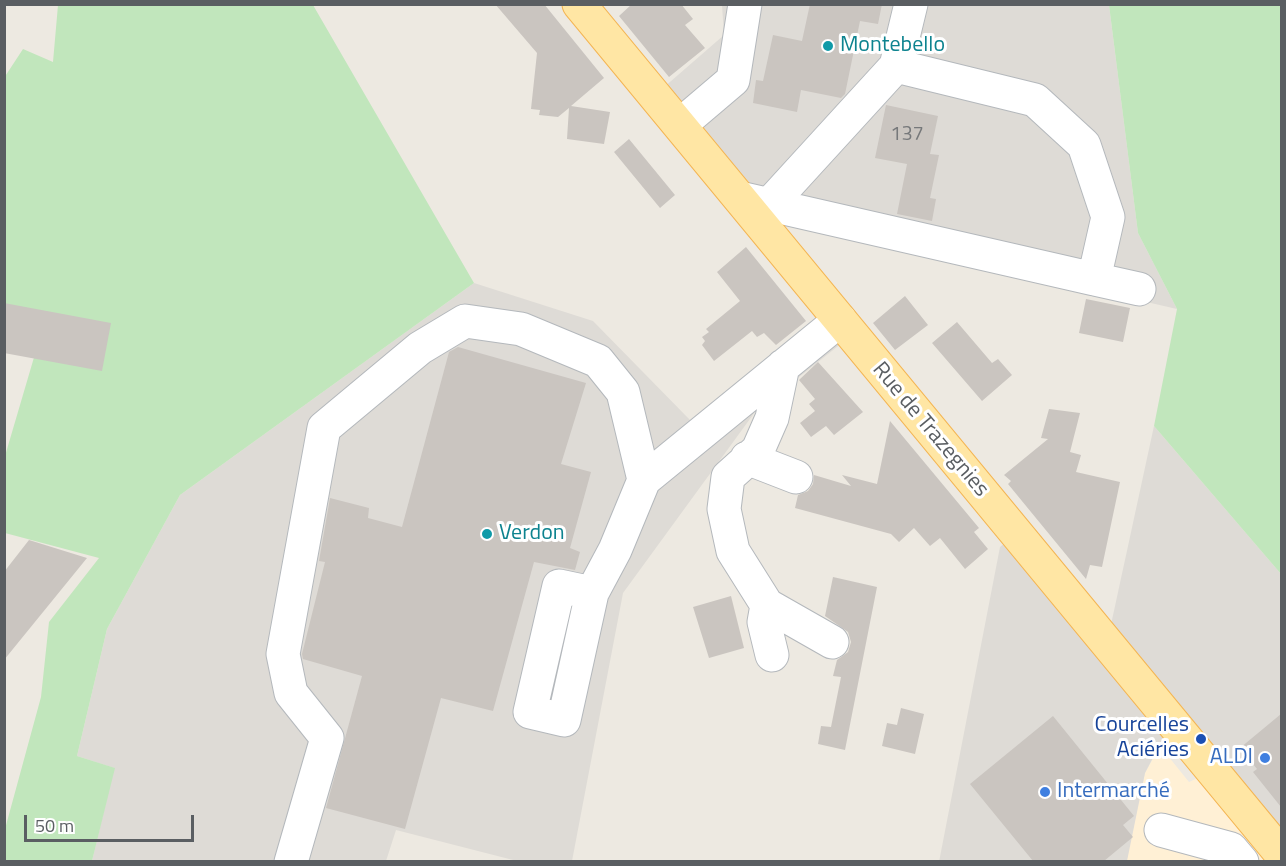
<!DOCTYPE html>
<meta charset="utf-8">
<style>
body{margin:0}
#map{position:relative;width:1286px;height:866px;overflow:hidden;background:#ede9e1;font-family:"Titillium Web",sans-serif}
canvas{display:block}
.frame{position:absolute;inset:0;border:6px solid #5a5e62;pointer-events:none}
.scale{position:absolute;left:24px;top:815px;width:170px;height:27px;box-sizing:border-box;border:3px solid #5a5e62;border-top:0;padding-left:8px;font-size:18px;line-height:21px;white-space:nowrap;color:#5a5e62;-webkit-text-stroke:4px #fff;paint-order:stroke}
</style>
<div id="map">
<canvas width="1286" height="866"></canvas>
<div class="frame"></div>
<div class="scale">50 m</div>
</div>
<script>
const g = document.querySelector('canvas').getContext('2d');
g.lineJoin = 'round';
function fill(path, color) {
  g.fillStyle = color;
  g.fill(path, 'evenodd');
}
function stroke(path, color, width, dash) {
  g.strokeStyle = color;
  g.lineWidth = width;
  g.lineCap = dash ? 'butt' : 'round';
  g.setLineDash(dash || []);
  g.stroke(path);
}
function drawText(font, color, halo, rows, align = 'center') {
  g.font = font + ' "Titillium Web",sans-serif';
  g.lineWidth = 6;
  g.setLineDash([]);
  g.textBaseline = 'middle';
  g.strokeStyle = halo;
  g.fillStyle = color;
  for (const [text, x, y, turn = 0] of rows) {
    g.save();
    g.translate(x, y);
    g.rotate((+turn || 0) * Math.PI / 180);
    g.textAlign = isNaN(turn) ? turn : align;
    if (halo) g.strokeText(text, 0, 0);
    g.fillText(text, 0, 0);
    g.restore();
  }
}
const commercial = new Path2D(`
 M 1160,746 L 1189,782 L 1202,776 L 1265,861 L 1126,862 L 1145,773 Z`);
const industrial = new Path2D(`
 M 722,5 L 1109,5 L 1138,233 L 1177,309 L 751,211 L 655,95 L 724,35 Z
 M 474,283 L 593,321 L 690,420 L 829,307 L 852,335 L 755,412 L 623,593 L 572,861 L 517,861 L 396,830 L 386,861 L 92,861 L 114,768 L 77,756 L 107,629 L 180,495 Z
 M 1154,426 L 1281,574 L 1281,855 L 1177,729 L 1161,742 L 1145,773 L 1127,861 L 939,862 L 1000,547 L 1016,534 L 1107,643 Z`);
const green = new Path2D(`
 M 58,5 L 313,5 L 474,283 L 180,495 L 107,629 L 77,756 L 115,768 L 92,861 L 5,861 L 5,829 L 41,697 L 49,622 L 99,558 L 5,533 L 5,456 L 40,337 L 5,331 L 4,78 L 23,49 L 53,62 Z
 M 1109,5 L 1281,5 L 1281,574 L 1154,426 L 1177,309 L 1138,233 Z`);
const building = new Path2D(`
 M 495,4 L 544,4 L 604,78 L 571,106 L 610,112 L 604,144 L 567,139 L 569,108 L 558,117 L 539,115 L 540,110 L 531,109 L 537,53 Z
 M 632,4 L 681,4 L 693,19 L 685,25 L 705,48 L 669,77 L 619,16 Z
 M 810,4 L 882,4 L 878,24 L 860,21 L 845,94 L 841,98 L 801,90 L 797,112 L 753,103 L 756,80 L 763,81 L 773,35 L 802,41 Z
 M 886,105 L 938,116 L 930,154 L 939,155 L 930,198 L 936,199 L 932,221 L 897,214 L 907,164 L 875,158 Z
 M 629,139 L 675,195 L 660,208 L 614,152 Z
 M 746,247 L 806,321 L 776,345 L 764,333 L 757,337 L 752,331 L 714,361 L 702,345 L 705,341 L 702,337 L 709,332 L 706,329 L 740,301 L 717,272 Z
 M 905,296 L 928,325 L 895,350 L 873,323 Z
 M 1086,299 L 1130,308 L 1123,342 L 1079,333 Z
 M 4,303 L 111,323 L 102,371 L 4,353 Z
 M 957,322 L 992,363 L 998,359 L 1012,375 L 982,401 L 932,343 Z
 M 458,347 L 586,383 L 561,464 L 591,472 L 570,548 L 580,552 L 575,570 L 534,562 L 493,711 L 441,698 L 405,829 L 326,808 L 362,676 L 303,659 L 302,654 L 325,562 L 319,561 L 330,498 L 369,508 L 368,518 L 402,527 L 449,352 Z
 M 818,362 L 863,412 L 834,435 L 826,426 L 811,437 L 800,423 L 815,411 L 809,404 L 815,399 L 799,380 Z
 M 1049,409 L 1080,413 L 1070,452 L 1081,455 L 1076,472 L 1120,482 L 1102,567 L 1090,565 L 1086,579 L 1008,484 L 1011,481 L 1004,475 L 1048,439 L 1041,438 Z
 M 890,421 L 979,528 L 974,532 L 988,549 L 965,569 L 940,538 L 930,546 L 914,528 L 899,542 L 891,534 L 795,508 L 798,495 L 808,491 L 813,484 L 814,475 L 851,486 L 842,475 L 877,484 Z
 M 29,540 L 87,558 L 4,660 L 4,572 Z
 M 833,577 L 877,587 L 845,750 L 818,744 L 821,726 L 831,727 L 841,677 L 833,676 L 837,660 L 848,652 L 851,642 L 848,632 L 825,616 Z
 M 731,596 L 744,648 L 709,658 L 693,607 Z
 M 901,708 L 924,714 L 915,754 L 882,746 L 887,723 L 897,725 Z
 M 1281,714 L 1281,807 L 1253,772 L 1257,769 L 1240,748 Z
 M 1053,716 L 1134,816 L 1123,825 L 1133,837 L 1104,861 L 1033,861 L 970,784 Z`);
const minor = new Path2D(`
 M 896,66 L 911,4
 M 680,125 L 733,80 L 745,4
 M 740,198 L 1094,279 L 1108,217 L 1084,145 L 1035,100 L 896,66 L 769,205
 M 1094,279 L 1139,289
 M 783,366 L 772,418 L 758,450 L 728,477 L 724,509 L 733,551 L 767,605 L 832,642
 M 747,458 L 796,477
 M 592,593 L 559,586 L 530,712 L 564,720 L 592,593 L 615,550 L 644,480 L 840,320
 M 767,605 L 764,622 L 772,655
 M 1161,830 L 1231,849 L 1242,862
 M 291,862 L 327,738 L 291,693 L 283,654 L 324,428 L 420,348 L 465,321 L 521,329 L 598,361 L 623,392 L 644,480`);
const major = new Path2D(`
 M 579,4 L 1282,855`);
const markers = [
 [828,46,6,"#0f9aa8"],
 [487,534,6,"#0f9aa8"],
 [1201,739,6,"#1a4fb4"],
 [1265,758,6,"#3f7fe0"],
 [1045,792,6,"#3f7fe0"]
];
const numberNames = [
 ["137",907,135]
];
const cultureNames = [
 ["Montebello",840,46],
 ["Verdon",499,534]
];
const streetNames = [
 ["Rue de Trazegnies",930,430,50]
];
const transitNames = [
 ["Courcelles",1189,726],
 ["Aciéries",1189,751]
];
const shopNames = [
 ["ALDI",1253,758],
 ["Intermarché",1057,792,"left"]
];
fill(commercial, '#fff0d5');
fill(industrial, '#dedbd6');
fill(green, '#c1e6bc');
fill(building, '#cac5c0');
stroke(minor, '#b4b8bc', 35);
stroke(major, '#f4b553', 35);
stroke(minor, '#fff', 33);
stroke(major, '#ffe6a4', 33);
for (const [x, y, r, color] of markers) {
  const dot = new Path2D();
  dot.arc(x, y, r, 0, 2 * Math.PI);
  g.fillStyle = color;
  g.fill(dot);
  stroke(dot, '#fff', 2);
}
drawText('20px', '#76787a', null, numberNames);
drawText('22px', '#0d838f', '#fff', cultureNames, 'left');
drawText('22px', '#5a5e62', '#fff', streetNames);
drawText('22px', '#164399', '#fff', transitNames, 'right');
drawText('22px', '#366cbe', '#fff', shopNames, 'right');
</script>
